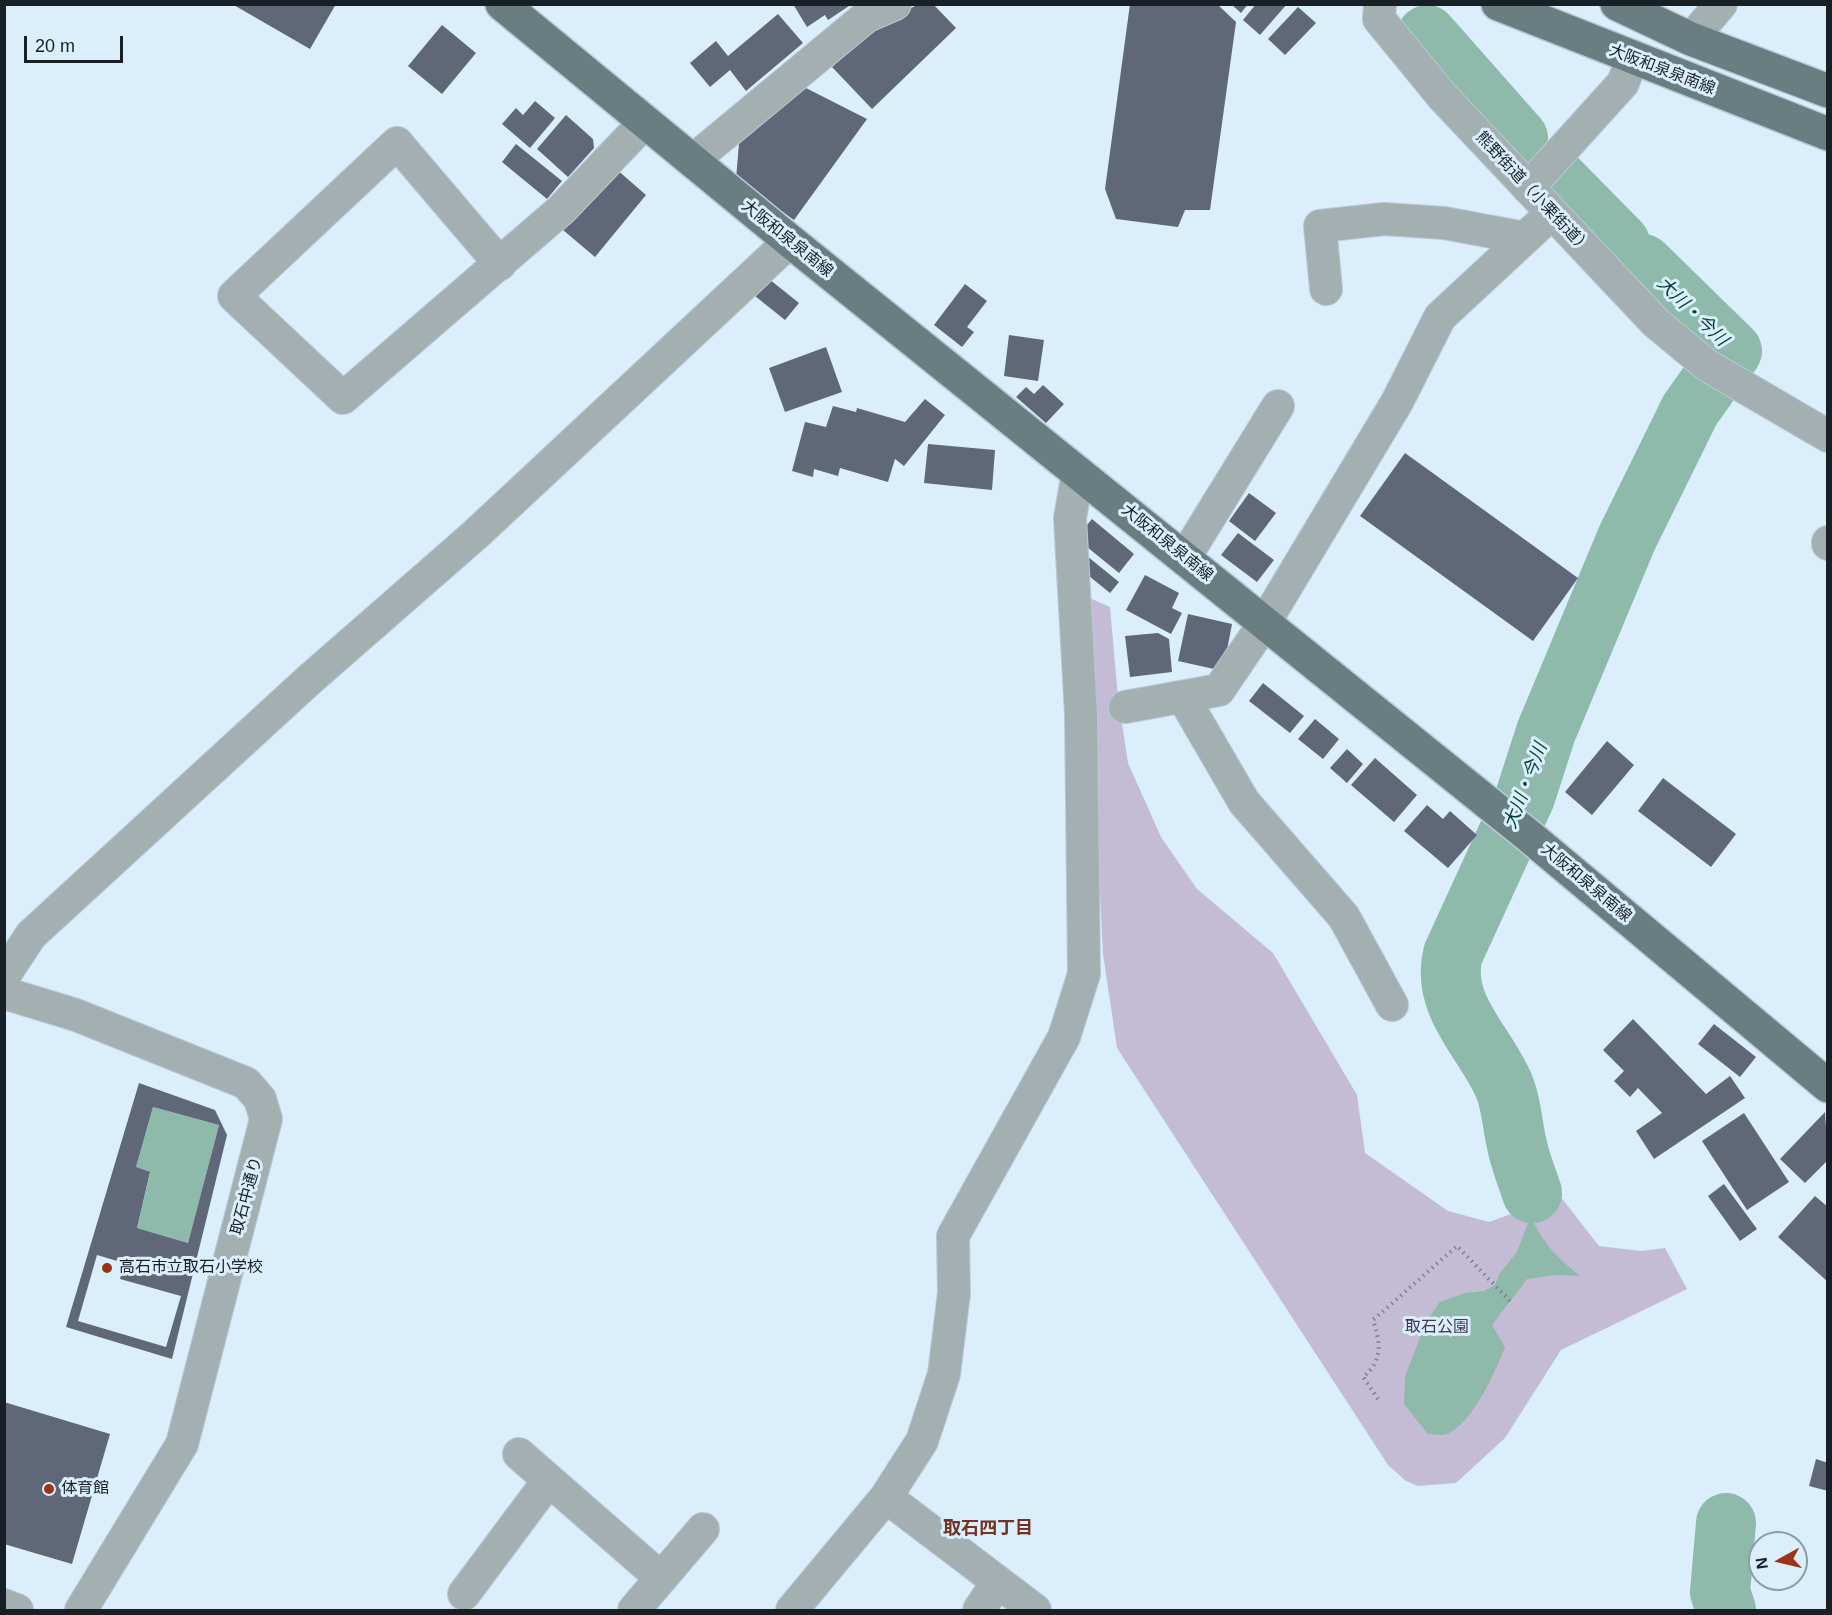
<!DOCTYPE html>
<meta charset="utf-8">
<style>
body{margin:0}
#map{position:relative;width:1832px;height:1615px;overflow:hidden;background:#daeefc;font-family:Helvetica,sans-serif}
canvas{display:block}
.frame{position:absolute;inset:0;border:6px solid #192025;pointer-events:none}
.north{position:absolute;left:1748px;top:1531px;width:60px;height:60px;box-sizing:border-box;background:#daeefc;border:2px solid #8d9ca6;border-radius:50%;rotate:262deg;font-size:16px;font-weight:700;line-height:24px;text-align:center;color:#192025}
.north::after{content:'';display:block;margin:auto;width:21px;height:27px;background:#9b3318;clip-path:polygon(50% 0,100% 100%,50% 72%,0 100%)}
.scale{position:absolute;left:24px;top:36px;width:99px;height:27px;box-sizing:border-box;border:3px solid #192025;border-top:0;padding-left:8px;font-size:18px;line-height:21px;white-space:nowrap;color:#192025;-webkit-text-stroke:4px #daeefc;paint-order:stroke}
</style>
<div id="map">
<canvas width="1832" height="1615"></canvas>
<div class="frame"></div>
<div class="north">N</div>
<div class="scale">20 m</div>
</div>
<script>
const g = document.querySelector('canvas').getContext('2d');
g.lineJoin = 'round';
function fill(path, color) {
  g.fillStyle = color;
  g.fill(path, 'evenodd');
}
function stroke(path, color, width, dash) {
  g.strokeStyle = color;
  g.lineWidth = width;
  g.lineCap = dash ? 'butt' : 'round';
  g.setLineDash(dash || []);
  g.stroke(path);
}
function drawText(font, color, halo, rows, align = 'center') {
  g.font = font + ' Helvetica,"Noto Sans JP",sans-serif';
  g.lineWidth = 6;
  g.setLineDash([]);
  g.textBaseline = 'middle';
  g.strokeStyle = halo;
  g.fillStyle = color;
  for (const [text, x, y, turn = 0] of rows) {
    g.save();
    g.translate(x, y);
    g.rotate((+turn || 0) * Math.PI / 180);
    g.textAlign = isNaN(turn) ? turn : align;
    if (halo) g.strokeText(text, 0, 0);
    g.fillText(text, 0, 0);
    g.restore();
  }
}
const green = new Path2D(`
 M 1085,596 L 1110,607 L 1118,697 L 1128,763 L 1161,837 L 1197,889 L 1273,953 L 1357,1095 L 1365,1153 L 1448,1211 L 1489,1222 L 1560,1196 L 1599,1246 L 1641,1251 L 1665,1248 L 1687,1289 L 1561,1350 L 1505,1438 L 1456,1483 L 1418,1486 L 1406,1481 L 1388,1465 L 1117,1048 L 1103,954 Z`);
const water = new Path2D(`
 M 153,1107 L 219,1125 L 188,1243 L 137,1228 L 150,1173 L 136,1167 Z
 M 1531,1216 C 1542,1243 1558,1258 1580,1276 L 1557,1275 L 1527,1279 L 1492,1325 L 1505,1347 C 1495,1372 1473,1423 1447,1434 C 1442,1436 1434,1434 1428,1434 L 1404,1404 L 1405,1376 L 1427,1320 L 1440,1302 L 1465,1293 L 1484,1291 L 1495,1285 L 1500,1273 L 1517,1252 Z`);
const river = new Path2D(`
 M 1427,35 L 1518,138
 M 1555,177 L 1620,243
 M 1643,264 L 1732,351 L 1724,362
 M 1532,1193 C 1527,1177 1520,1161 1517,1145 C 1512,1125 1512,1105 1504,1086 C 1486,1043 1440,1006 1453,954 L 1525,797 L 1546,732 L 1627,538 L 1690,410 L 1707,386
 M 1726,1523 L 1720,1592 L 1726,1610`);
const building = new Path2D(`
 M 232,4 L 336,4 L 310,49 Z
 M 793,4 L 852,4 L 828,20 L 825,15 L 807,27 Z
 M 919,4 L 933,4 L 956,28 L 872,109 L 832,67 L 872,28 Z
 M 1130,4 L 1217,4 L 1236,22 L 1210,210 L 1185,210 L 1178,227 L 1116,219 L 1105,189 Z
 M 1231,4 L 1248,4 L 1241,13 Z
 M 1256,4 L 1287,4 L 1260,35 L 1243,20 Z
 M 1298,7 L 1316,23 L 1285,55 L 1268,39 Z
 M 778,14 L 803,43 L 746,91 L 730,70 L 710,87 L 690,63 L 716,41 L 728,56 Z
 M 442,25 L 476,53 L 442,94 L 408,66 Z
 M 802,86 L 867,119 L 794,220 L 736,179 L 739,143 Z
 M 535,101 L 555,118 L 530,148 L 502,124 L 516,108 L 523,115 Z
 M 566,115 L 593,139 L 594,148 L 568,177 L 537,149 Z
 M 516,144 L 562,181 L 547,199 L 502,162 Z
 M 615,168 L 646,195 L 595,257 L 563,230 Z
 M 769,279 L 799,303 L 785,320 L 755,296 Z
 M 965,284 L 987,301 L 967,327 L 974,332 L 962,347 L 934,325 Z
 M 1009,335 L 1044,340 L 1038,381 L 1004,376 Z
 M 826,347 L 842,392 L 785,412 L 769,368 Z
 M 1043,385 L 1064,404 L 1046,423 L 1016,397 L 1026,387 L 1034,394 Z
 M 925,399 L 945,415 L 904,466 L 895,459 L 888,482 L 840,468 L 838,476 L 814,469 L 813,477 L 792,471 L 805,422 L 826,427 L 833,406 L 856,412 L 857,408 L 905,422 Z
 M 928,444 L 995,450 L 992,490 L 924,483 Z
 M 1405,453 L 1578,578 L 1533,641 L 1360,516 Z
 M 1249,493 L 1276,513 L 1255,541 L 1229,521 Z
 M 1092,519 L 1134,554 L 1119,573 L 1076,538 Z
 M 1238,533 L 1274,560 L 1257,582 L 1221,555 Z
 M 1082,552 L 1119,582 L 1110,593 L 1079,568 Z
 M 1145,575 L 1179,593 L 1172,608 L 1182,613 L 1171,634 L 1126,610 Z
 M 1188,614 L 1232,624 L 1223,671 L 1178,661 Z
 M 1158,633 L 1169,639 L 1172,672 L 1130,677 L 1125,636 Z
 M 1263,683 L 1304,716 L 1290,733 L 1249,701 Z
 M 1315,719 L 1339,739 L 1323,759 L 1298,739 Z
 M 1607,741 L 1634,765 L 1592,815 L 1565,792 Z
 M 1347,749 L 1363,764 L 1347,783 L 1330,768 Z
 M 1375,758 L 1417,795 L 1394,822 L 1351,785 Z
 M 1663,778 L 1736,834 L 1711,867 L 1638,811 Z
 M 1427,805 L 1443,819 L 1450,811 L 1477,835 L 1448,868 L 1404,831 Z
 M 1633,1019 L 1706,1094 L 1730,1076 L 1745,1098 L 1654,1159 L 1636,1131 L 1662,1113 L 1638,1088 L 1630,1097 L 1614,1081 L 1624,1071 L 1603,1050 Z
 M 1714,1024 L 1756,1057 L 1740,1077 L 1698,1044 Z
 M 139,1083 L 215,1110 L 227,1135 L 172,1359 L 66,1327 ZM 153,1107 L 219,1125 L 188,1243 L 137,1228 L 150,1172 L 136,1167 ZM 97,1255 L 124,1263 L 120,1279 L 181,1296 L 166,1347 L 78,1321 Z
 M 1825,1112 L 1828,1160 L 1805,1183 L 1780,1159 Z
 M 1744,1113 L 1789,1182 L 1747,1210 L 1702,1141 Z
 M 1724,1184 L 1757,1229 L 1740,1241 L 1708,1196 Z
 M 1815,1196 L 1828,1207 L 1828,1282 L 1778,1237 Z
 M 4,1402 L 110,1434 L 72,1564 L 4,1544 Z
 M 1816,1459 L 1828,1463 L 1828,1491 L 1809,1486 Z`);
const path = new Path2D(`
 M 1378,1399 L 1363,1377 C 1384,1360 1380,1342 1373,1320 L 1457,1246 L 1510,1301`);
const minor = new Path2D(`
 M 1380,4 L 1379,19 L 1442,96 L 1656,323 L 1708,366 L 1828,436
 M 1691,39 L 1721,4
 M 692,161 L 867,16 L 895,4
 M 1528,188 L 1623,83 L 1632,59
 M 500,264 L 397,143 L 234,296 L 343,398 L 561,210 L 645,122
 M 1326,289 L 1320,226 L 1384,219 L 1444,223 L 1525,238
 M 1828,542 L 1828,544
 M 1185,557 L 1278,406
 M 1183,697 L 1244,802 L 1344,917 L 1392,1005
 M 1125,707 L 1219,690 L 1265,622 L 1397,402 L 1440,317 L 1551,214
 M 4,976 L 31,935 L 309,680 L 476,534 L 790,241
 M 4,993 L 76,1015 L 246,1083 L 260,1099 L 266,1119 L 182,1444 L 81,1610
 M 519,1454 L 661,1578
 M 886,1497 L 1035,1610
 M 464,1594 L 549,1480
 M 4,1605 L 17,1610
 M 634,1610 L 703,1529
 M 792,1610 L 886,1497 L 922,1441 L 944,1374 L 954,1293 L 953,1236 L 1064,1037 L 1084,974 L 1081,715 L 1070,518 L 1078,472
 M 979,1610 L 997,1583`);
const major = new Path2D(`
 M 502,4 L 790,241 L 1529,836 L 1828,1086
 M 1498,4 L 1828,134
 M 1617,4 L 1691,39 L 1828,91`);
const markers = [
 [107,1268,6,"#9b3318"],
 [49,1489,6,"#9b3318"]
];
const streetNames = [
 ["大阪和泉泉南線",1662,70,21],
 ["熊野街道（小栗街道）",1533,193,47],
 ["大阪和泉泉南線",787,239,39],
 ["大阪和泉泉南線",1167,543,39],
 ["大阪和泉泉南線",1586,883,40],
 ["取石中通り",247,1196,-75]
];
const poiNames = [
 ["高石市立取石小学校",119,1268],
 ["体育館",61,1489]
];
const parkNames = [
 ["取石公園",1437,1328]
];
const waterNames = [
 ["大川・今川",1692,312,44],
 ["大川・今川",1526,786,-69]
];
const neighbourhoodNames = [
 ["取石四丁目",988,1529]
];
fill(green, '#c3bcd4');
fill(water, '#8fb9ab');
stroke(river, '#8fb9ab', 60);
fill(building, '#606778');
stroke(minor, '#b7c9d5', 34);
stroke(major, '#b7c9d5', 36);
stroke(path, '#77858e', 4, [1.5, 4.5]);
stroke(minor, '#a4afb1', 32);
stroke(major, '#697e80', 33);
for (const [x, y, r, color] of markers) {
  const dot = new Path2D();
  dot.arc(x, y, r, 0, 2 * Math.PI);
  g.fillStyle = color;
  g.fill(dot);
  stroke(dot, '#daeefc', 2);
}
drawText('16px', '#192025', '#daeefc', streetNames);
drawText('16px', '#192025', '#daeefc', poiNames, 'left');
drawText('16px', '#453461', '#daeefc', parkNames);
drawText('italic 18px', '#003f31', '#daeefc', waterNames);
drawText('bold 18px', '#763221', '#daeefc', neighbourhoodNames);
</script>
